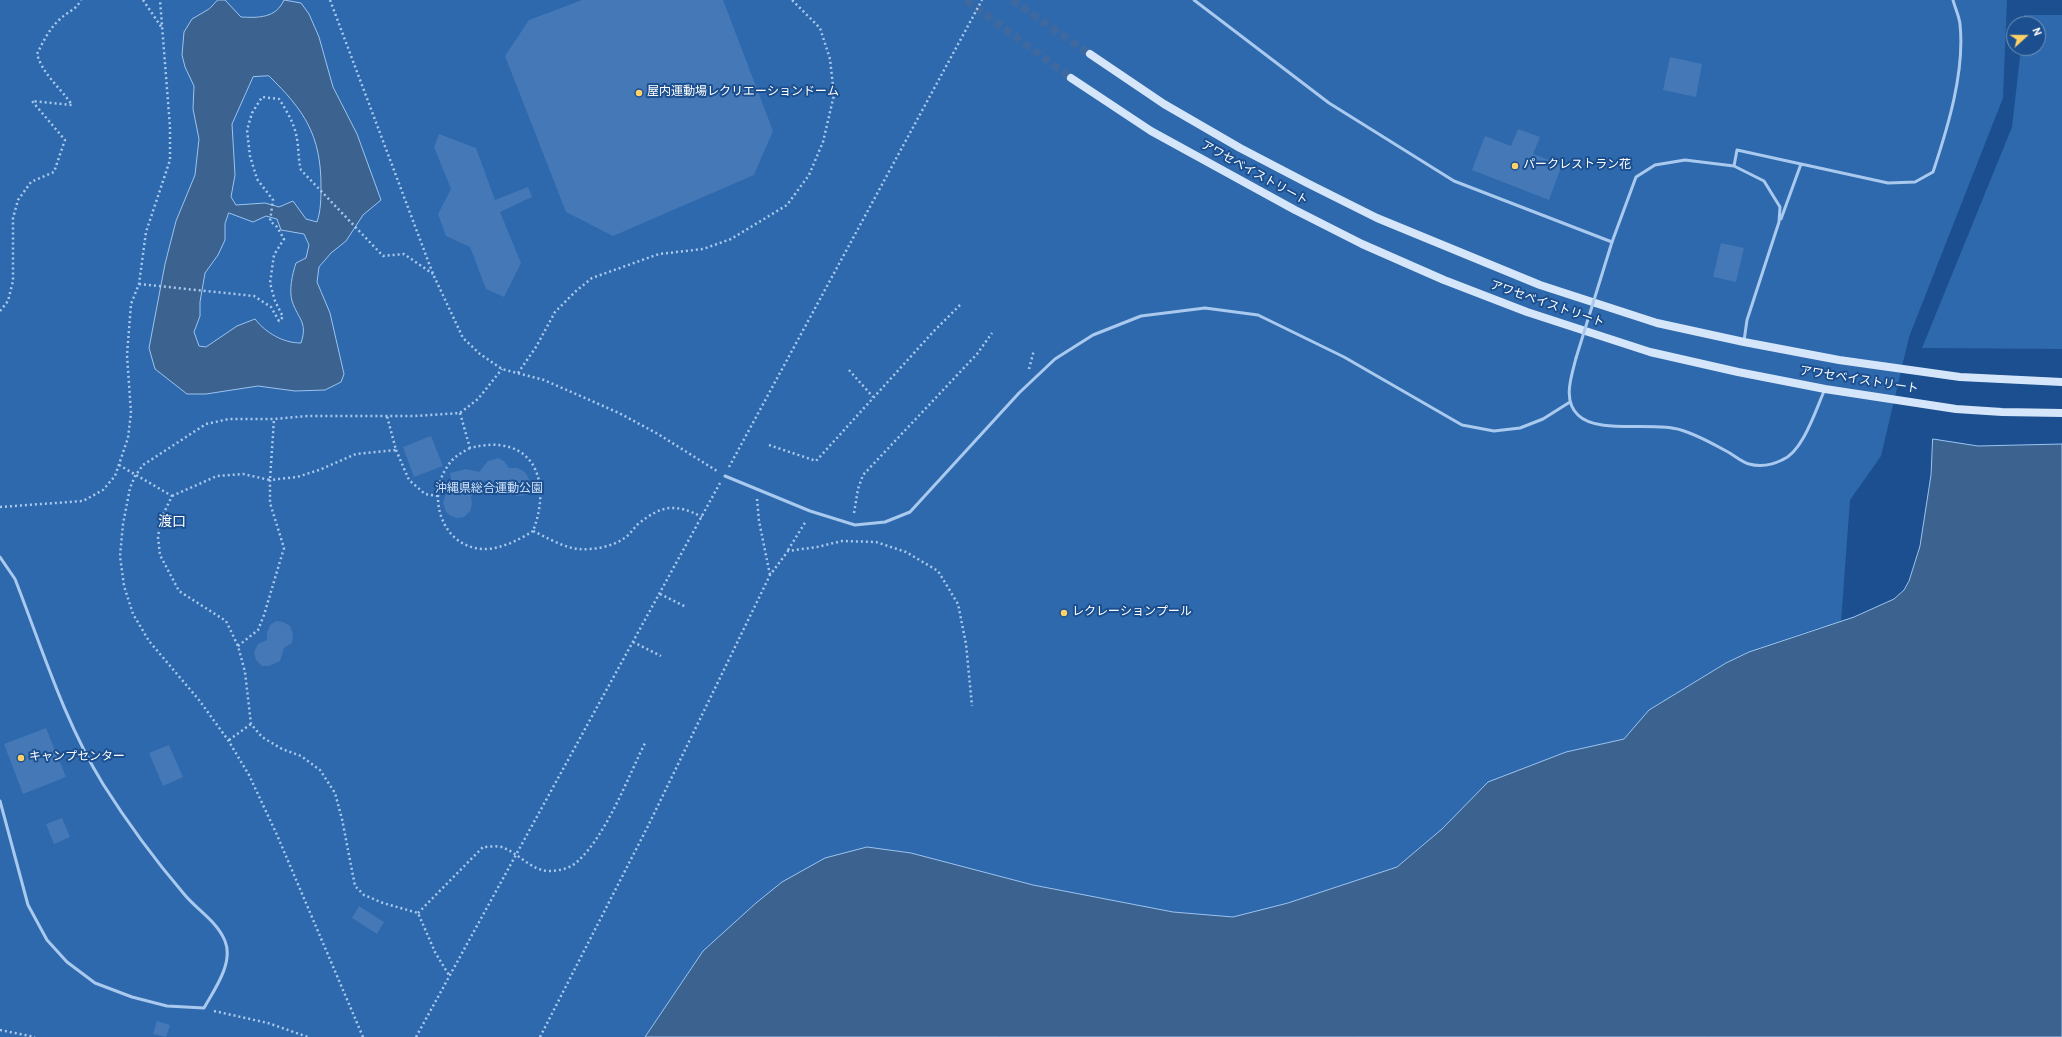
<!DOCTYPE html>
<meta charset="utf-8">
<style>
body{margin:0}
#map{position:relative;width:2062px;height:1037px;overflow:hidden;background:#1b4f8f;font-family:Overpass,sans-serif}
canvas{display:block}
.north{position:absolute;left:2006px;top:16px;width:40px;height:40px;box-sizing:border-box;background:#1b4f8f;border:1px solid #7695bc;border-radius:50%;rotate:69deg;font-size:11px;font-weight:700;line-height:16px;text-align:center;color:#fff}
.north::after{content:'';display:block;margin:auto;width:14px;height:18px;background:#ffd166;clip-path:polygon(50% 0,100% 100%,50% 72%,0 100%)}
</style>
<div id="map">
<canvas width="2062" height="1037"></canvas>
<div class="north">N</div>
</div>
<script>
const g = document.querySelector('canvas').getContext('2d');
g.lineJoin = 'round';
function fill(path, color) {
  g.fillStyle = color;
  g.fill(path, 'evenodd');
}
function stroke(path, color, width, dash) {
  g.strokeStyle = color;
  g.lineWidth = width;
  g.lineCap = dash ? 'butt' : 'round';
  g.setLineDash(dash || []);
  g.stroke(path);
}
function drawText(font, color, halo, rows, align = 'center') {
  g.font = font + ' Overpass,"Noto Sans JP",sans-serif';
  g.lineWidth = 4;
  g.setLineDash([]);
  g.textBaseline = 'middle';
  g.strokeStyle = halo;
  g.fillStyle = color;
  for (const [text, x, y, turn = 0] of rows) {
    g.save();
    g.translate(x, y);
    g.rotate((+turn || 0) * Math.PI / 180);
    g.textAlign = isNaN(turn) ? turn : align;
    if (halo) g.strokeText(text, 0, 0);
    g.fillText(text, 0, 0);
    g.restore();
  }
}
const green = new Path2D(`
 M 0,0 L 2007,0 L 2003,98 L 1909,337 L 1881,456 L 1850,500 L 1841,622 L 1812,630 L 1749,652 L 1726,663 L 1649,710 L 1624,739 L 1566,752 L 1442,829 L 1397,867 L 1288,903 L 1233,917 L 1173,912 L 1033,885 L 911,853 L 867,847 L 703,951 L 645,1037 L 0,1037 Z
 M 2024,15 L 2062,15 L 2062,349 L 1922,348 L 2012,127 L 2021,48 L 2038,48 L 2038,24 L 2023,24 Z`);
const water = new Path2D(`
 M 218,0 L 225,0 L 241,17 C 259,18 276,18 284,0 L 301,3 L 309,14 L 319,37 L 333,87 L 357,134 L 381,200 L 363,215 L 346,241 L 331,253 L 319,267 L 317,282 L 330,313 L 344,374 L 341,382 L 325,390 L 295,391 L 258,386 L 206,394 L 187,394 L 155,369 L 149,348 L 165,264 L 176,221 L 195,175 L 199,139 L 193,109 L 194,86 L 185,67 L 182,55 L 184,32 L 192,19 L 209,9 ZM 269,76 C 304,110 321,135 321,186 C 321,198 321,210 317,222 L 306,219 L 293,201 L 279,207 L 265,203 L 236,205 L 231,197 L 235,175 L 232,124 L 253,77 ZM 229,213 L 253,222 L 266,216 L 277,219 L 281,230 L 304,234 L 309,245 L 306,258 L 296,263 C 292,275 289,290 292,301 C 298,319 308,322 301,343 C 283,343 266,333 255,319 L 237,326 L 206,347 L 199,346 L 194,332 L 200,316 L 200,302 L 205,273 L 218,255 L 225,240 L 225,224 Z
 M 1933,439 L 1978,446 L 2062,444 L 2062,1037 L 645,1037 L 703,951 L 756,903 L 782,882 L 825,858 L 867,847 L 911,853 L 1033,885 L 1173,912 L 1233,917 L 1288,903 L 1397,867 L 1442,829 L 1488,782 L 1566,752 L 1624,739 L 1649,710 L 1726,663 L 1749,652 L 1854,617 L 1894,599 L 1904,590 L 1909,581 L 1920,546 L 1931,475 Z`);
const building = new Path2D(`
 M 582,0 L 723,0 L 773,131 L 754,175 L 613,236 L 566,212 L 505,56 L 529,20 Z
 M 1670,57 L 1702,64 L 1696,97 L 1663,90 Z
 M 1518,129 L 1540,137 L 1533,154 L 1562,165 L 1549,200 L 1472,170 L 1485,136 L 1511,146 Z
 M 439,134 L 476,148 L 495,200 L 528,187 L 532,197 L 500,212 L 521,263 L 504,297 L 486,289 L 470,247 L 446,236 L 438,214 L 451,189 L 434,147 Z
 M 1721,243 L 1744,248 L 1736,282 L 1713,277 Z
 M 431,436 L 443,466 L 414,477 L 403,447 Z
 M 498,458 L 504,461 L 509,468 L 517,468 L 525,472 L 529,479 L 529,489 L 524,495 L 517,496 L 509,494 L 502,485 L 496,485 L 484,480 L 478,492 L 471,496 L 472,504 L 470,511 L 464,517 L 457,518 L 451,516 L 446,512 L 443,503 L 445,496 L 453,490 L 450,473 L 466,469 L 479,472 L 488,461 Z
 M 276,621 L 283,622 L 290,626 L 293,634 L 292,643 L 284,648 L 280,661 L 269,666 L 262,666 L 256,660 L 254,652 L 258,644 L 267,640 L 267,633 L 270,625 Z
 M 46,728 L 66,777 L 23,794 L 4,744 Z
 M 169,745 L 183,777 L 163,786 L 149,753 Z
 M 62,818 L 70,837 L 54,844 L 46,824 Z
 M 359,906 L 384,922 L 377,934 L 352,918 Z
 M 157,1021 L 170,1025 L 166,1037 L 153,1034 Z`);
const secondaryTunnel = new Path2D(`
 M 966,0 L 1071,78
 M 1012,0 L 1090,54`);
const path = new Path2D(`
 M 143,0 L 162,28
 M 330,0 L 433,274 L 463,338 L 480,354 L 502,369 L 544,380 L 619,413 L 658,434 L 717,471
 M 139,284 L 254,296 L 271,307 L 279,321 L 283,317 L 275,301 L 270,283 L 274,255 L 284,239 L 277,227 L 270,221 L 273,200 L 257,179 L 250,156 L 247,130 L 252,113 L 262,97 L 279,99 C 287,111 295,125 297,139 C 299,150 298,159 301,170 L 383,256 L 404,254 L 433,274
 M 0,311 L 8,301 L 13,281 L 13,218 L 18,200 L 31,182 L 54,172 L 65,140 L 32,101 L 72,105 C 60,87 43,75 37,54 C 43,42 49,29 60,19 C 67,12 76,10 81,0
 M 1029,369 L 1034,350
 M 849,370 L 873,397
 M 518,373 L 536,347 L 555,312 L 576,291 L 592,278 L 659,254 L 703,249 L 731,239 L 787,205 L 809,175 L 823,142 L 834,95 L 830,59 L 820,28 L 792,0
 M 460,413 L 470,448 C 532,432 553,479 533,531 C 546,537 564,548 579,549 C 593,550 611,547 623,539 C 629,536 633,529 638,524 C 662,505 675,503 702,517
 M 769,445 L 816,461 L 933,332 L 960,305
 M 470,448 C 461,453 453,457 447,467 C 427,496 441,546 482,549 C 499,550 519,540 533,531
 M 396,450 L 409,480 L 425,494 L 438,496
 M 119,465 L 172,496 L 161,519 L 158,537 L 160,555 L 179,591 L 226,621 L 238,646 L 245,672 L 251,724 L 262,737 L 282,749 L 301,756 L 320,770 L 335,793 L 342,819 L 355,886 L 364,895 L 383,903 L 418,913 L 435,952 L 450,977
 M 729,467 L 982,0
 M 172,496 L 217,476 L 243,474 L 270,480 L 274,419
 M 757,499 L 759,521 L 770,575
 M 0,507 L 83,501 L 103,490 L 115,476 L 128,438 L 131,413 L 127,355 L 131,304 L 139,284 L 146,232 L 170,160 L 170,127 L 160,0
 M 854,513 L 858,489 L 863,475 L 977,354 L 992,333
 M 788,550 L 806,521
 M 660,594 L 686,607
 M 633,642 L 661,656
 M 238,646 L 258,630 L 264,615 L 284,548 L 270,503 L 270,480 L 297,477 L 319,470 L 356,454 L 396,450 L 387,416
 M 229,740 L 251,724
 M 418,913 L 483,847 C 489,847 499,845 504,848 C 519,854 530,869 547,871 C 558,871 570,869 578,861 C 607,834 628,777 646,741
 M 214,1011 L 268,1023 L 308,1037
 M 0,1030 L 35,1037
 M 363,1037 L 277,835 L 249,775 L 228,740 L 199,700 L 149,641 L 133,614 L 124,586 L 120,556 L 123,524 L 130,488 L 135,476 L 143,465 L 206,424 L 229,419 L 274,419 L 307,416 L 415,416 L 460,413 L 478,399 L 502,369
 M 416,1037 L 720,483
 M 540,1037 L 648,826 L 770,575 L 788,551 L 817,547 L 842,541 L 876,542 L 906,552 L 938,571 L 958,604 L 966,644 L 972,706`);
const service = new Path2D(`
 M 1194,0 L 1329,103 L 1454,181 L 1612,242 L 1636,177 L 1655,165 L 1685,160 L 1734,166 L 1764,181 L 1780,207 L 1779,222 L 1747,320 L 1744,341
 M 1734,166 L 1737,150 L 1888,183 L 1915,182 L 1933,172 C 1948,127 1965,71 1960,24 C 1959,16 1955,8 1953,0
 M 1781,219 L 1801,164
 M 1576,358 C 1572,375 1562,400 1578,415 C 1598,435 1653,421 1681,430 C 1698,435 1713,444 1728,452 C 1735,456 1742,462 1749,464 C 1760,467 1772,465 1782,460 C 1803,452 1816,409 1825,389
 M 725,476 L 810,511 L 855,525 L 885,522 L 910,512 L 1019,393 L 1055,359 L 1093,335 L 1141,316 L 1205,308 L 1258,315 L 1344,357 L 1462,425 L 1494,431 L 1520,428 L 1543,419 L 1570,402
 M 0,557 L 15,579 C 42,648 64,721 103,784 C 127,822 155,860 184,894 C 197,910 217,921 225,941 C 234,963 214,990 204,1008 L 167,1006 L 132,997 L 95,983 L 67,962 L 47,940 L 28,905 L 0,801`);
const secondary = new Path2D(`
 M 1090,54 L 1164,104 L 1240,148 L 1309,184 L 1377,218 L 1540,285 L 1657,323 L 1744,342 L 1839,360 L 1960,377 L 2062,382
 M 1071,78 L 1151,131 L 1295,210 L 1362,244 L 1444,280 L 1527,312 L 1650,352 L 1738,372 L 1825,389 L 1956,409 L 2002,412 L 2062,413`);
const serviceBridge = new Path2D(`
 M 1576,358 L 1612,242`);
const markers = [
 [639,93,4,"#ffd166"],
 [1515,166,4,"#ffd166"],
 [1064,613,4,"#ffd166"],
 [21,758,4,"#ffd166"]
];
const poiNames = [
 ["屋内運動場レクリエーションドーム",647,93],
 ["パークレストラン花",1523,166],
 ["レクレーションプール",1072,613],
 ["キャンプセンター",29,758]
];
const streetNames = [
 ["アワセベイストリート",1254,174,29],
 ["アワセベイストリート",1547,305,19],
 ["アワセベイストリート",1859,381,9]
];
const parkNames = [
 ["沖縄県総合運動公園",489,490]
];
const quarterNames = [
 ["渡口",172,523]
];
fill(green, '#2e69ad');
fill(water, '#3c6290');
stroke(water, '#9cc4f0', 1);
fill(building, '#4478b7');
stroke(secondaryTunnel, '#3d69a0', 8, [8, 4]);
stroke(path, '#a9c9ee', 2.5, [2, 3]);
stroke(service, '#a9c9ee', 3);
stroke(secondary, '#d6e6fa', 8);
stroke(serviceBridge, '#a9c9ee', 3);
for (const [x, y, r, color] of markers) {
  const dot = new Path2D();
  dot.arc(x, y, r, 0, 2 * Math.PI);
  g.fillStyle = color;
  g.fill(dot);
  stroke(dot, '#1b4f8f', 1.5);
}
drawText('12px', '#fff', '#1b4f8f', poiNames, 'left');
drawText('12px', '#fff', '#1b4f8f', streetNames);
drawText('12px', '#cfe3fa', '#1b4f8f', parkNames);
drawText('14px', '#fff', '#1b4f8f', quarterNames);
</script>
